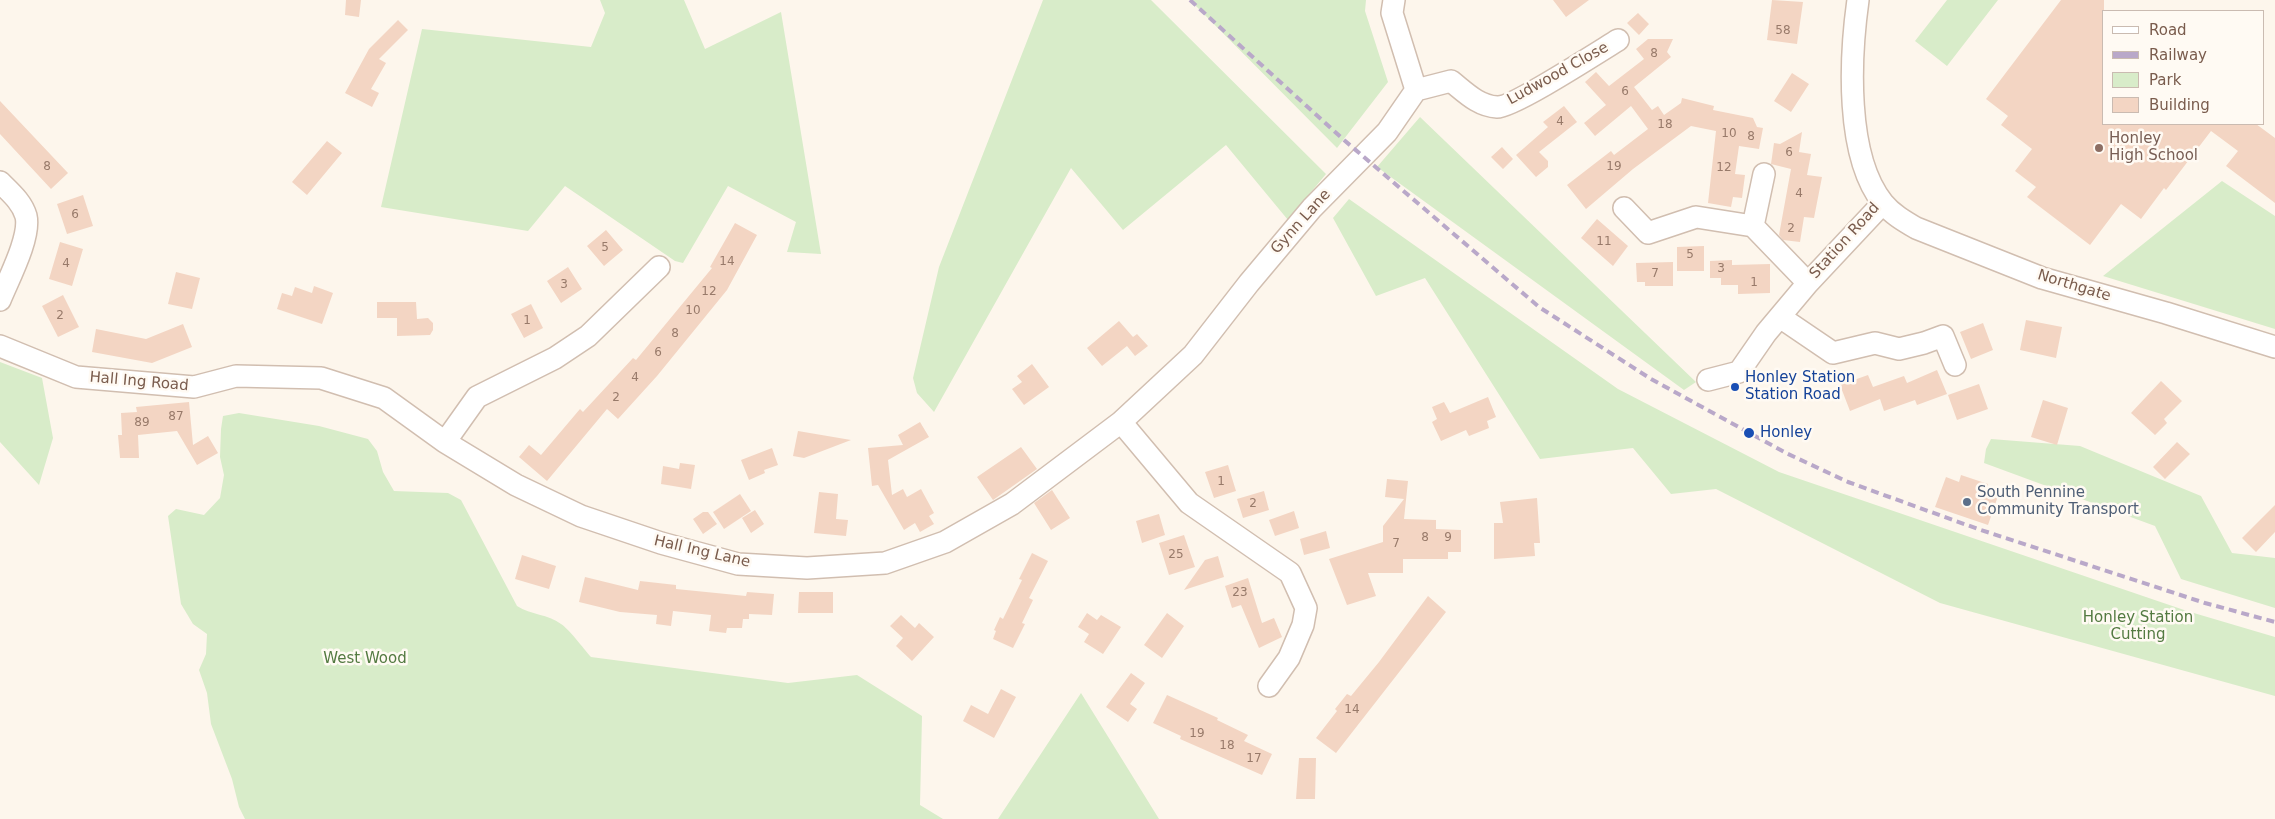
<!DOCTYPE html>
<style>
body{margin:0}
#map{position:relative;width:2275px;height:819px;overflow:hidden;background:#fdf6ec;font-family:"DejaVu Sans",sans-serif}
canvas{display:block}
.legend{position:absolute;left:2102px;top:10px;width:162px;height:115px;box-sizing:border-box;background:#fffaf3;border:1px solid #cabbb1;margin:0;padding:6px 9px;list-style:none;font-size:15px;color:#7a5c4d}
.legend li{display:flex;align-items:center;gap:10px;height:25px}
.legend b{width:25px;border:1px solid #cabbb1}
</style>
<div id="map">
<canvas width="2275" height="819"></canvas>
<ul class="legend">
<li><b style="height:6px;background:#fff"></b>Road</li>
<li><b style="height:6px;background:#b9a8c9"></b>Railway</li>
<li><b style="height:14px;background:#d8ecc9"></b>Park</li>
<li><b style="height:14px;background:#f3d5c3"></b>Building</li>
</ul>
</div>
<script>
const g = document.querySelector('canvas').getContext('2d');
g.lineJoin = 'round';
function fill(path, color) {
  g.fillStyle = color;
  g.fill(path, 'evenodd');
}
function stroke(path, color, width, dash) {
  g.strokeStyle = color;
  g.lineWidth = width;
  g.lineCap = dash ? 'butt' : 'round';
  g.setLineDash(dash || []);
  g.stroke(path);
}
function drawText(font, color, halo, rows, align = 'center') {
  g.font = font + ' "DejaVu Sans",sans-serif';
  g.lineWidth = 5;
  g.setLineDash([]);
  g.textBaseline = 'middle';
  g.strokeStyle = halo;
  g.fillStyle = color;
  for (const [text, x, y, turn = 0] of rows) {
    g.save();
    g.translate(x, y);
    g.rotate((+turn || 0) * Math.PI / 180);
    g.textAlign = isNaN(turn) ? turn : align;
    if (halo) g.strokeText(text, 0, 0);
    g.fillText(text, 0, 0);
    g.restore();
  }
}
const green = new Path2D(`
 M 600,0 L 684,0 L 705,49 L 781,12 L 821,254 L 787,252 L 796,222 L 728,186 L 683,263 L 675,261 L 565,186 L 528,231 L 381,207 L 422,29 L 591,47 L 605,13 Z
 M 1043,0 L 1151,0 L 1326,174 L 1288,220 L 1226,145 L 1123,230 L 1071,168 L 934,412 L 917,393 L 913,378 L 939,267 Z
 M 1190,0 L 1366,0 L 1365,11 L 1388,82 L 1337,148 Z
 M 1947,0 L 1998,0 L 1947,66 L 1915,41 Z
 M 1420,117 L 1696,382 L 1684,390 L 1377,167 Z
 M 2222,181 L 2275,216 L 2275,329 L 2103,276 Z
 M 1349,199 L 1618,389 L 1779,472 L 2187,611 L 2275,637 L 2275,696 L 1940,603 L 1716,489 L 1671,494 L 1633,448 L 1540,459 L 1425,278 L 1376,296 L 1333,218 Z
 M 0,362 L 42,378 L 53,438 L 39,485 L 0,442 Z
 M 239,413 L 319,426 L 368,439 L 377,451 L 383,472 L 394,491 L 448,493 L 461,500 L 517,606 C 531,615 548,614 561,624 C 569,629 583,648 591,657 L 788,683 L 857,675 L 922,716 L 920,805 L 943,819 L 245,819 L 239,807 L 232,779 L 211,724 L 207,693 L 199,670 L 206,654 L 207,634 L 193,624 L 181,604 L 168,516 L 176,509 L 204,515 L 220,498 L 224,475 L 220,457 L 221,429 L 223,416 Z
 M 1991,439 L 2080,446 L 2201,496 L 2232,553 L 2275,558 L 2275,608 L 2181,579 L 2155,526 L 1984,463 L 1986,449 Z
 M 1081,693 L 1159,819 L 998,819 Z`);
const building = new Path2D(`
 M 346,0 L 361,0 L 359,17 L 345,15 Z
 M 1553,0 L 1589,0 L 1566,17 Z
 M 1772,0 L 1803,2 L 1797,44 L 1767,40 Z
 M 2061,0 L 2104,0 L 2104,124 L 2256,124 L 2275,138 L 2275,203 L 2226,166 L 2238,151 L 2211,131 L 2166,190 L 2164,188 L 2141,219 L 2121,204 L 2090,245 L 2027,197 L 2036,187 L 2015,171 L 2032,149 L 2001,125 L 2008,116 L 1986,99 Z
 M 1638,13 L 1649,24 L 1639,35 L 1627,23 Z
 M 398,20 L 408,30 L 379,59 L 386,63 L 371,89 L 379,93 L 372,107 L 345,93 L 369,49 Z
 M 1648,39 L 1673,39 L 1667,52 L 1671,57 L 1634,87 L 1652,110 L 1658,106 L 1664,115 L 1681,103 L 1682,98 L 1714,106 L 1713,110 L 1753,118 L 1757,127 L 1763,128 L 1759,149 L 1739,146 L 1735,174 L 1745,175 L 1742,198 L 1733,197 L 1731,207 L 1708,203 L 1716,131 L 1691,126 L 1633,169 L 1586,209 L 1567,185 L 1611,151 L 1614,155 L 1648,129 L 1631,106 L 1595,136 L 1584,123 L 1606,105 L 1585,82 L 1596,72 L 1609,86 L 1644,59 L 1636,49 Z
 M 1792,73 L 1809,84 L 1791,112 L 1774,101 Z
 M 0,101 L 68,173 L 51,189 L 0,134 Z
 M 1564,106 L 1577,122 L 1539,152 L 1548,161 L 1548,167 L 1536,177 L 1516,155 L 1548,127 L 1543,122 Z
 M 1802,132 L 1799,152 L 1811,154 L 1807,175 L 1822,177 L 1814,218 L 1804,217 L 1800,242 L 1783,240 L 1779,235 L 1791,169 L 1771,164 L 1774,143 L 1780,144 Z
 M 327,141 L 342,153 L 307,195 L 292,182 Z
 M 1502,147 L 1513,159 L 1503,169 L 1491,157 Z
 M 83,195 L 93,226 L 67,234 L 57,204 Z
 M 1597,219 L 1628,246 L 1613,266 L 1581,238 Z
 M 735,223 L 757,235 L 727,290 L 657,376 L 618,419 L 607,409 L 547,481 L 519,457 L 529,445 L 541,455 L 580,409 L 583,412 L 633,358 L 636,360 L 712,268 L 710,267 Z
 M 606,230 L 623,250 L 604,266 L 587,246 Z
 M 60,242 L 83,249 L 72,286 L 49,279 Z
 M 1704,246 L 1704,271 L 1677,271 L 1677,247 Z
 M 1732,260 L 1732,265 L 1770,264 L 1770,293 L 1738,294 L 1738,285 L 1721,285 L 1721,278 L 1710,278 L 1710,261 Z
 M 1673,262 L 1673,286 L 1645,286 L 1645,282 L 1637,282 L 1636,263 Z
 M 568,267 L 582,289 L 561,303 L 547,281 Z
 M 176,272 L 200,278 L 192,309 L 168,304 Z
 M 314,286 L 333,293 L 322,324 L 277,309 L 282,293 L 292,296 L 295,287 L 312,293 Z
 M 63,295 L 79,327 L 58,337 L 42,306 Z
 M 377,302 L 416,302 L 417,319 L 428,318 L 433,323 L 433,330 L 430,335 L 397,336 L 397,318 L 377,318 Z
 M 531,304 L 543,328 L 524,338 L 511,314 Z
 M 2026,320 L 2062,327 L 2056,358 L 2020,350 Z
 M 1119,321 L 1133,337 L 1137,334 L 1148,346 L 1135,356 L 1127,346 L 1102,366 L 1087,348 Z
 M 1983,323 L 1993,350 L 1971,359 L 1960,332 Z
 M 183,324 L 192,347 L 152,363 L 92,352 L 96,329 L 146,339 Z
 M 1032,364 L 1049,387 L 1024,405 L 1012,389 L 1022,382 L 1017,376 Z
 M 1937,370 L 1947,394 L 1917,405 L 1915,400 L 1884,411 L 1880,399 L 1850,411 L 1840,385 L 1868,375 L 1873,387 L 1904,376 L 1907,383 Z
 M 2161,381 L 2182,401 L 2164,419 L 2167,423 L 2155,435 L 2131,413 Z
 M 1979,384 L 1988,409 L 1957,420 L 1948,395 Z
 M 1488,397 L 1496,417 L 1487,421 L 1489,428 L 1469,436 L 1466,430 L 1441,441 L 1432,422 L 1437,419 L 1432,407 L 1444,402 L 1450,413 Z
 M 2043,400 L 2068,408 L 2057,445 L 2031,437 Z
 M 189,402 L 193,445 L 208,436 L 218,453 L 197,465 L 177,431 L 138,435 L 139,458 L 120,458 L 118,435 L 122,435 L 121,413 L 137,412 L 136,407 Z
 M 920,422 L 929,437 L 888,460 L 892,495 L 903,489 L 907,497 L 921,489 L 934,513 L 929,516 L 934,524 L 920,532 L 915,523 L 904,530 L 878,485 L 872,486 L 868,448 L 903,445 L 898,435 Z
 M 798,431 L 851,440 L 804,458 L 793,456 Z
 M 2177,442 L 2190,454 L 2165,479 L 2153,467 Z
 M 1021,447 L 1037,469 L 993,500 L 977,477 Z
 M 772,448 L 778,465 L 764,470 L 765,473 L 749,480 L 741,460 Z
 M 680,463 L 695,465 L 691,489 L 661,484 L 663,466 L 679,469 Z
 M 1228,465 L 1236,491 L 1214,498 L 1205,472 Z
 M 1961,475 L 1988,484 L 1986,492 L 1998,496 L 1988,525 L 1935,507 L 1946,477 L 1959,482 Z
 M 1387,479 L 1408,481 L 1404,519 L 1436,520 L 1436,529 L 1461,530 L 1461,552 L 1448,552 L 1448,559 L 1403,559 L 1403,573 L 1368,573 L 1376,596 L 1347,605 L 1329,559 L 1383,542 L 1383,526 L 1404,499 L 1385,497 Z
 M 1052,490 L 1070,518 L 1051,530 L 1034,503 Z
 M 1264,491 L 1269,510 L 1243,518 L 1237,499 Z
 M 819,492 L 838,494 L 836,519 L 848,520 L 846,536 L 814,533 Z
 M 740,494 L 751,511 L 724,529 L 713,512 Z
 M 1537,498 L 1540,543 L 1534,543 L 1535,556 L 1494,559 L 1494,523 L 1503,523 L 1500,502 Z
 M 2275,505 L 2275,532 L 2256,552 L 2242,538 Z
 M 755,510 L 764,524 L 751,533 L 742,518 Z
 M 1294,511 L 1299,528 L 1275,536 L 1269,520 Z
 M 703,512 L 708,512 L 717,524 L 703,534 L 693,519 Z
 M 1159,514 L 1165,535 L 1142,543 L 1136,521 Z
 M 1326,531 L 1330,548 L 1304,555 L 1300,539 Z
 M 1184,535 L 1195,567 L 1169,575 L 1159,543 Z
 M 1032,553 L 1048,561 L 1029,598 L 1033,600 L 1022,623 L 1025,624 L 1013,648 L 993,639 L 996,631 L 994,630 L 1000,617 L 1003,619 L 1022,580 L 1019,579 Z
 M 522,555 L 556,566 L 549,589 L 515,579 Z
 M 1218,556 L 1224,577 L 1184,590 L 1205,560 Z
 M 585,577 L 638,590 L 640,581 L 676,585 L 676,589 L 746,596 L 747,592 L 774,594 L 772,615 L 749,614 L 749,619 L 743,619 L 742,628 L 727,628 L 726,633 L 709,631 L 711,615 L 673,611 L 671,626 L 656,624 L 657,615 L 620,612 L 579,602 Z
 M 1248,578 L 1262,623 L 1274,618 L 1282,637 L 1259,648 L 1241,605 L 1232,608 L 1225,586 Z
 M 799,592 L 833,592 L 833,613 L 798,613 Z
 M 1428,596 L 1446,612 L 1336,753 L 1316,738 L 1337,711 L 1335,709 L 1347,694 L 1351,696 L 1379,662 Z
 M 1087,613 L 1097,620 L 1101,615 L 1121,627 L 1103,654 L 1084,642 L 1089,634 L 1078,627 Z
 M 1167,613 L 1184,626 L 1162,658 L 1144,645 Z
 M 901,615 L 915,628 L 919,623 L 934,637 L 912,661 L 896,646 L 903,638 L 890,626 Z
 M 1131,673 L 1145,683 L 1130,704 L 1137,709 L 1128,722 L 1106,707 Z
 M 1001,689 L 1016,697 L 994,738 L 963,721 L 971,705 L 988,714 Z
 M 1167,695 L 1218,718 L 1217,720 L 1248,735 L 1244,741 L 1272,754 L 1262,775 L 1180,739 L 1181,736 L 1153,723 Z
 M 1299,758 L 1316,758 L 1315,799 L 1296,799 Z`);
const minor = new Path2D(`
 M 1858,0 C 1850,57 1845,156 1883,203 C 1892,214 1904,221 1916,228 L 2042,278 L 2166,313 L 2275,347
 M 1416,90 L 1451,81 C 1465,92 1478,106 1497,107 C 1512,108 1600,51 1618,40
 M 1764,174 L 1753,226 L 1808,283
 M 0,182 C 10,192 22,202 26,216 C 31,237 8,280 0,300
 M 1624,208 L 1648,233 L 1696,217 L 1753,226
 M 1780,317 L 1833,353 L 1875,343 L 1899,349 L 1924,343 L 1943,336 L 1955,365
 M 0,346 L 76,377 L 194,387 L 236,376 L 321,378 L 384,398 L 445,442 L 516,485 L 581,516 L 661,543 L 738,564 L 807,568 L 885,563 L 945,542 L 1012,504 L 1121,422 L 1193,355 L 1249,283 L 1312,208 L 1387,132 L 1416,90 L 1392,13 L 1394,0
 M 1708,380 L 1739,372 L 1766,333 L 1808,283 L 1883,203
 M 1121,422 L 1189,503 L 1290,573 L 1306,608 L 1303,625 L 1289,658 L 1269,686
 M 445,442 L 477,397 L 555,358 L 588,336 L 659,267`);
const rail = new Path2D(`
 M 1190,0 L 1344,140 L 1539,307 L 1651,379 L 1786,453 L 1848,482 L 1978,529 L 2205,603 L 2275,622`);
const markers = [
 [2099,148,5,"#8d6e63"],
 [1735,387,5,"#1a4fb4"],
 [1749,433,6,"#1a4fb4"],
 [1967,502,5,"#5c6f8a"]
];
const numberNames = [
 ["58",1783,31],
 ["8",1654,54],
 ["6",1625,92],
 ["4",1560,122],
 ["18",1665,125],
 ["10",1729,134],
 ["8",1751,137],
 ["6",1789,153],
 ["8",47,167],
 ["19",1614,167],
 ["12",1724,168],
 ["4",1799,194],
 ["6",75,215],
 ["2",1791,229],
 ["11",1604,242],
 ["5",605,248],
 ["5",1690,255],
 ["14",727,262],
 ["4",66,264],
 ["3",1721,269],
 ["7",1655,274],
 ["1",1754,283],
 ["3",564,285],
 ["12",709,292],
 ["10",693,311],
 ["2",60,316],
 ["1",527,321],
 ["8",675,334],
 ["6",658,353],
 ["4",635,378],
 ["2",616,398],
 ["87",176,417],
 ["89",142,423],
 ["1",1221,482],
 ["2",1253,504],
 ["8",1425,538],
 ["9",1448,538],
 ["7",1396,544],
 ["25",1176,555],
 ["23",1240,593],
 ["14",1352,710],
 ["19",1197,734],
 ["18",1227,746],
 ["17",1254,759]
];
const streetNames = [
 ["Ludwood Close",1558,74,-29],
 ["Gynn Lane",1301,222,-48],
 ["Station Road",1845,241,-48],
 ["Northgate",2074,286,17],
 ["Hall Ing Road",139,382,5],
 ["Hall Ing Lane",702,552,13]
];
const educationNames = [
 ["Honley",2109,139],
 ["High School",2109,156]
];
const transitNames = [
 ["Honley Station",1745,378],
 ["Station Road",1745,395],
 ["Honley",1760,433]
];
const serviceNames = [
 ["South Pennine",1977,493],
 ["Community Transport",1977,510]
];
const parkNames = [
 ["Honley Station",2138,618],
 ["Cutting",2138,635],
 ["West Wood",365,659]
];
fill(green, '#d8ecc9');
fill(building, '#f3d5c3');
stroke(minor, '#d1beb0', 24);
stroke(minor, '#fff', 21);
stroke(rail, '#b9a8c9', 4, [8, 5]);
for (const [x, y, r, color] of markers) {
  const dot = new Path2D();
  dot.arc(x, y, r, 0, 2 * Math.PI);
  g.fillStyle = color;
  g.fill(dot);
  stroke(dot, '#fffaf3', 2);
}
drawText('12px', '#987a6a', null, numberNames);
drawText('15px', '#7a5c4d', '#fffaf3', streetNames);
drawText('15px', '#785e54', '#fffaf3', educationNames, 'left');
drawText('15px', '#164399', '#fffaf3', transitNames, 'left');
drawText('15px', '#4e5e75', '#fffaf3', serviceNames, 'left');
drawText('15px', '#537a41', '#fffaf3', parkNames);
</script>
